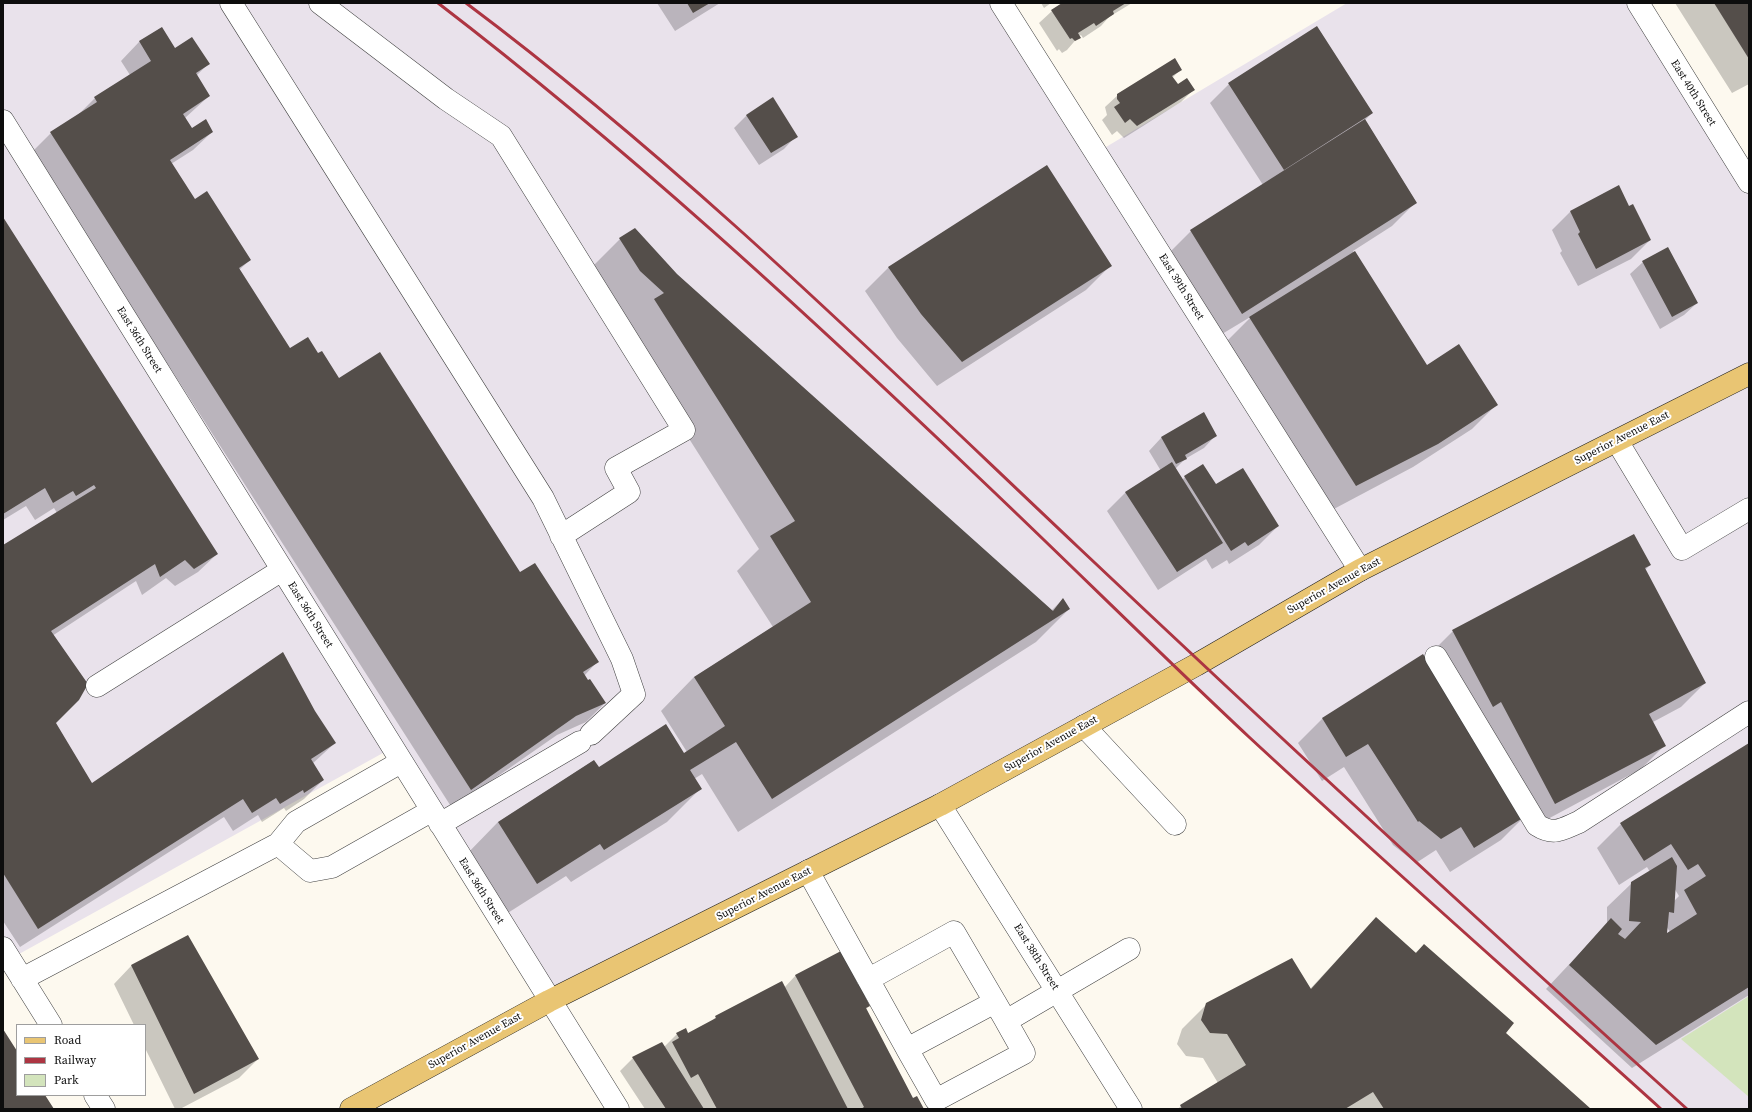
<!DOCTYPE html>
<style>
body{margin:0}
#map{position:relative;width:1752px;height:1112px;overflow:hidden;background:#fdf9ef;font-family:"Source Serif 4",serif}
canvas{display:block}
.frame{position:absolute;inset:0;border:4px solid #0d0d0d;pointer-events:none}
.legend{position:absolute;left:16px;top:1024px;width:130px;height:72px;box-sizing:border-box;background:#fff;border:1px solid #9e9e9e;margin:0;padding:5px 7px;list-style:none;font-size:12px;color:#0d0d0d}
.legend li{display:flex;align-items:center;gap:8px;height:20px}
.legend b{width:20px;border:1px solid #9e9e9e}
</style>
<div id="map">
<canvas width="1752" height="1112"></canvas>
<div class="frame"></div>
<ul class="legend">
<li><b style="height:5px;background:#e9c573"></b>Road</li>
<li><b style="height:5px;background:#ad3542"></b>Railway</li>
<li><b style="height:11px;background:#d3e4bc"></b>Park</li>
</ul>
</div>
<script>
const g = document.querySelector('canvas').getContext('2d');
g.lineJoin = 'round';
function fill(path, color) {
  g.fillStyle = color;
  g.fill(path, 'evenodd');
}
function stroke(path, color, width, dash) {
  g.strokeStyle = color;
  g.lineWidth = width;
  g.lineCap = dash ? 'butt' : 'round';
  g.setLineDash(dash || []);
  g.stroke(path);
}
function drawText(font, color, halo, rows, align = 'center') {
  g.font = font + ' "Source Serif 4",serif';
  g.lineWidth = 4;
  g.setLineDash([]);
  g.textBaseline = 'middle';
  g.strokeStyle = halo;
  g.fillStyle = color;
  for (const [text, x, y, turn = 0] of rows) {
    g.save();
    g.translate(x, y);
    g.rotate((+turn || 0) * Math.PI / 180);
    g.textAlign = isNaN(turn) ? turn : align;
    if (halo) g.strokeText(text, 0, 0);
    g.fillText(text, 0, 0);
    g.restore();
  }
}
const industrial = new Path2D(`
 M 3,3 L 1001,3 L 1096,153 L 1347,3 L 1638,3 L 1749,182 L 1749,1109 L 1662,1109 L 1249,737 L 1181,673 L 549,1001 L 392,748 L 10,959 L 3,948 Z`);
const green = new Path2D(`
 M 1749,996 L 1749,1097 L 1681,1039 Z`);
const shadow = new Path2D(`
 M 657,3 L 720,3 L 675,31 Z
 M 1041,3 L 1051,3 L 1044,8 Z
 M 1064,3 L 1132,3 L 1109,17 L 1101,26 L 1083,38 L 1081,35 L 1079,36 L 1067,50 L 1062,53 L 1059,49 L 1057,51 L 1039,23 L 1052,11 Z
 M 1675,3 L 1749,3 L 1749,84 L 1732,93 Z
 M 1317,27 L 1372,113 L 1365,120 L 1416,202 L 1392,226 L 1353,251 L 1427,366 L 1496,405 L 1472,429 L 1413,467 L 1332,510 L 1226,342 L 1252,316 L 1217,337 L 1167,255 L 1191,231 L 1263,185 L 1210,103 L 1229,84 Z
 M 161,28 L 175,49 L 208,64 L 196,76 L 209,96 L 185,118 L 192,129 L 212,132 L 193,150 L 171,164 L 194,201 L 250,260 L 239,270 L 289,350 L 317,355 L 519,574 L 597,662 L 584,676 L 605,703 L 586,722 L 557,735 L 452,808 L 32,152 L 51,133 L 76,117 L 95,98 L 130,75 L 121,61 L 139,42 Z
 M 1181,69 L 1172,78 L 1177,86 L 1193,90 L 1181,102 L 1124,138 L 1117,131 L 1112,135 L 1102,120 L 1107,115 L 1105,107 L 1118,95 Z
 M 747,115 L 796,136 L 784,149 L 759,165 L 734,128 Z
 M 1629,207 L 1650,240 L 1631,259 L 1578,286 L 1560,253 L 1562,251 L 1552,230 L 1570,212 Z
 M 3,219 L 217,554 L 198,572 L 175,586 L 166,578 L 142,595 L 136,581 L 52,636 L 55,722 L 91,785 L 314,711 L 335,743 L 312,764 L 323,780 L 304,799 L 286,811 L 284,808 L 262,822 L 258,815 L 233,831 L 224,817 L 20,947 L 3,921 L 3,546 L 57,513 L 54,508 L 35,520 L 26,506 L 3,520 Z
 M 635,230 L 676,275 L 1051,611 L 1063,599 L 1069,609 L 1036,642 L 738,832 L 702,774 L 694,779 L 700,789 L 667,822 L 571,882 L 566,876 L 503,916 L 465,856 L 498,822 L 593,761 L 598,768 L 684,754 L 687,752 L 661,711 L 694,677 L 773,627 L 737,571 L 759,549 L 622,333 L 586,273 L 620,239 Z
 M 1643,262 L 1697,303 L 1684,315 L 1660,329 L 1630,274 Z
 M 1110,266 L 1086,290 L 937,386 L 897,338 L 865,291 L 889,267 Z
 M 1203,413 L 1216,435 L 1204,448 L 1185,459 L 1175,469 L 1182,480 L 1185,477 L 1215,486 L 1278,526 L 1259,545 L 1229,564 L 1227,560 L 1212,569 L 1206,559 L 1158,590 L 1107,511 L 1126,492 L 1161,471 L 1149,451 L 1161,438 Z
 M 1650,565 L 1645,570 L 1705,683 L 1681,707 L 1653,722 L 1665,745 L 1641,769 L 1531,828 L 1525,816 L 1501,840 L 1450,872 L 1436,850 L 1416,863 L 1393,845 L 1344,767 L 1322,781 L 1298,743 L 1322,719 L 1422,656 L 1454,705 L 1429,655 L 1453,631 Z
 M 1749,744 L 1749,995 L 1632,1068 L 1546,989 L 1607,924 L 1607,907 L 1632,883 L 1650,872 L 1647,867 L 1619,885 L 1597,848 L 1621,824 ZM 1674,888 L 1679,896 L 1674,901 ZM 1666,926 L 1670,932 L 1666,935 Z
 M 1376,918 L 1415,953 L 1424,945 L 1504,1033 L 1590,1109 L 1177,1109 L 1218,1083 L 1203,1058 L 1186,1056 L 1177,1044 L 1182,1029 L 1207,1004 L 1310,989 Z
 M 132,965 L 258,1059 L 239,1078 L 180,1109 L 175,1109 L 145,1048 L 145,1025 L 134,1025 L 114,984 Z
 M 796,975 L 864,997 L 869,1006 L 866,1009 L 913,1099 L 922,1109 L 645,1109 L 620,1071 L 633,1058 L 661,1043 L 664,1047 L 677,1034 L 688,1034 L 710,1023 L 716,1017 L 784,988 Z`);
const building = new Path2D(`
 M 687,3 L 710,3 L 693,13 Z
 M 1062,3 L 1126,3 L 1113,11 L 1114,14 L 1096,26 L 1094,23 L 1078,33 L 1081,38 L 1075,41 L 1072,38 L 1070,39 L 1051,10 Z
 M 1714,3 L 1749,3 L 1749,59 Z
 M 1317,26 L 1373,113 L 1284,170 L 1228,83 Z
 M 162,27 L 175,48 L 192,37 L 210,64 L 196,73 L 210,96 L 183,114 L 192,128 L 206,119 L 213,132 L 170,160 L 195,199 L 207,191 L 251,260 L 239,268 L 290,348 L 308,337 L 318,353 L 322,351 L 339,378 L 380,352 L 520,572 L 535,563 L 599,662 L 583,672 L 588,680 L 590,679 L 606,703 L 576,716 L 471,790 L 50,132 L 97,102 L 94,97 L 151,61 L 139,41 Z
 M 1175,58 L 1182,70 L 1172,76 L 1178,84 L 1187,78 L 1195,90 L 1137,126 L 1130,119 L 1125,123 L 1114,107 L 1120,103 L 1117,99 L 1117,94 Z
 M 773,97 L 798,137 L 771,153 L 746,115 Z
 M 1365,119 L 1417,203 L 1242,314 L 1190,230 Z
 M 1047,165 L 1112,266 L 962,362 L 921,314 L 888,267 Z
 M 1619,185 L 1629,206 L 1633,204 L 1651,240 L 1596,269 L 1578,234 L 1580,232 L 1570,211 Z
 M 3,217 L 218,554 L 194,569 L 185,560 L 160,577 L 155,564 L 51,631 L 88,684 L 79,700 L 56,723 L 92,783 L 283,652 L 315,711 L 336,743 L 311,759 L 324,780 L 304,793 L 303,790 L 280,804 L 276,798 L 252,813 L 243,799 L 38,929 L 3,873 L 3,545 L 96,488 L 94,485 L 76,496 L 73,491 L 53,503 L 45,488 L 3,514 Z
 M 635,228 L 677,274 L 1053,611 L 1063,598 L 1070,609 L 772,799 L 736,742 L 690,770 L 702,789 L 604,850 L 600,844 L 537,884 L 498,822 L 594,760 L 599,767 L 666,724 L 684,753 L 725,726 L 694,677 L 811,602 L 770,536 L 795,521 L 654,299 L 664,293 L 640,271 L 619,238 Z
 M 1668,247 L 1698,303 L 1672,317 L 1642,261 Z
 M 1355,251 L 1427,365 L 1459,344 L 1498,405 L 1438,444 L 1356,486 L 1249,317 Z
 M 1204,412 L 1217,436 L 1185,455 L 1187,459 L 1176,464 L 1161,437 Z
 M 1172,462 L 1223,543 L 1177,572 L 1125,492 Z
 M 1203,464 L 1216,484 L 1243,468 L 1279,526 L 1248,546 L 1245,542 L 1231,551 L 1184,476 Z
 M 1634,534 L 1651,565 L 1645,568 L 1706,683 L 1649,714 L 1666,746 L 1555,804 L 1501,702 L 1493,707 L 1452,630 Z
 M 1423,654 L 1526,816 L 1474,848 L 1461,827 L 1441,839 L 1419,821 L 1418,822 L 1368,744 L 1346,757 L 1322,718 Z
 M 1749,743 L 1749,987 L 1656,1045 L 1569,965 L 1611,918 L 1622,929 L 1618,934 L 1625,939 L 1641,922 L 1629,921 L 1631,882 L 1672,857 L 1677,866 L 1674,913 L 1669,912 L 1667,933 L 1697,914 L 1684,890 L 1706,876 L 1698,864 L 1688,870 L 1671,844 L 1644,861 L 1620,823 Z
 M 1376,917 L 1416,953 L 1424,944 L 1514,1023 L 1506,1033 L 1591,1109 L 1384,1109 L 1373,1092 L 1345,1109 L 1182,1109 L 1180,1105 L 1246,1065 L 1227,1034 L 1210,1033 L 1201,1020 L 1206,1003 L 1292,958 L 1311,989 Z
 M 188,935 L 259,1059 L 194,1094 L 131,965 Z
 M 841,951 L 858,984 L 862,982 L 868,994 L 865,996 L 870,1006 L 866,1008 L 913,1098 L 917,1096 L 924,1109 L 861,1109 L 864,1107 L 795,975 Z
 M 782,981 L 848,1109 L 717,1109 L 698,1074 L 691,1078 L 672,1042 L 679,1038 L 676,1033 L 686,1028 L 688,1033 L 716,1018 L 715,1016 Z
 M 3,1029 L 17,1051 L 17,1095 L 45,1095 L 54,1109 L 3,1109 Z
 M 662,1042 L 704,1109 L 666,1109 L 632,1057 Z`);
const minor = new Path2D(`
 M 231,3 L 543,498 L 622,659 L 634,694 L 591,734
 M 320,3 L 446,99 L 501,136 L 684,430 L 616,468 L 629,492 L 561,536
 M 1001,3 L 1360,570
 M 1638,3 L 1749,182
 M 3,121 L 618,1109
 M 1617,441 L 1682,549 L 1749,509
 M 1436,657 L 1537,825 C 1554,836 1562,829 1579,822 L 1749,712
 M 97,686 L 282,570
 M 1084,726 L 1175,824
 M 940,805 L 1131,1109
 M 440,824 L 580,742
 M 278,844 L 296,822 L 401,762
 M 808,871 L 907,1049
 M 3,948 L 51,1025
 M 22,979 L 278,844 L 310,871 L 332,867 L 431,811
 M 869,979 L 954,932 L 995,1002
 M 1006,1021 L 995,1002 L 907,1049 L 936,1100 L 1024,1053 L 1006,1021 L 1129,949
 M 95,1095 L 104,1109`);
const major = new Path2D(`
 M 351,1109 L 549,1001 L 940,805 L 1196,665 L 1360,570 L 1749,374`);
const rail = new Path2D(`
 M 438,3 C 627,148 802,309 974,473 C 1066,560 1156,650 1249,737 C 1385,863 1524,985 1661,1109
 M 466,3 C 685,167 880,360 1078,547 C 1279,737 1482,924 1687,1109`);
const streetNames = [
 ["East 40th Street",1693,93,58],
 ["East 39th Street",1181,287,58],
 ["East 36th Street",139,340,58],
 ["Superior Avenue East",1622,438,-27],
 ["Superior Avenue East",1334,586,-29],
 ["East 36th Street",310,615,58],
 ["Superior Avenue East",1051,744,-29],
 ["East 36th Street",481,891,58],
 ["Superior Avenue East",764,894,-27],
 ["East 38th Street",1036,957,58],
 ["Superior Avenue East",475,1041,-29]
];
fill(industrial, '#e9e2eb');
fill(green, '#d3e4bc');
fill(shadow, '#0003');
fill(building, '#544e4a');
stroke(minor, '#404040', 23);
stroke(major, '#1e1e1e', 23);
stroke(minor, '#fff', 22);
stroke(major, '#e9c573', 22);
stroke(rail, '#ad3542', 3);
drawText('11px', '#0d0d0d', '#fff', streetNames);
</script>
